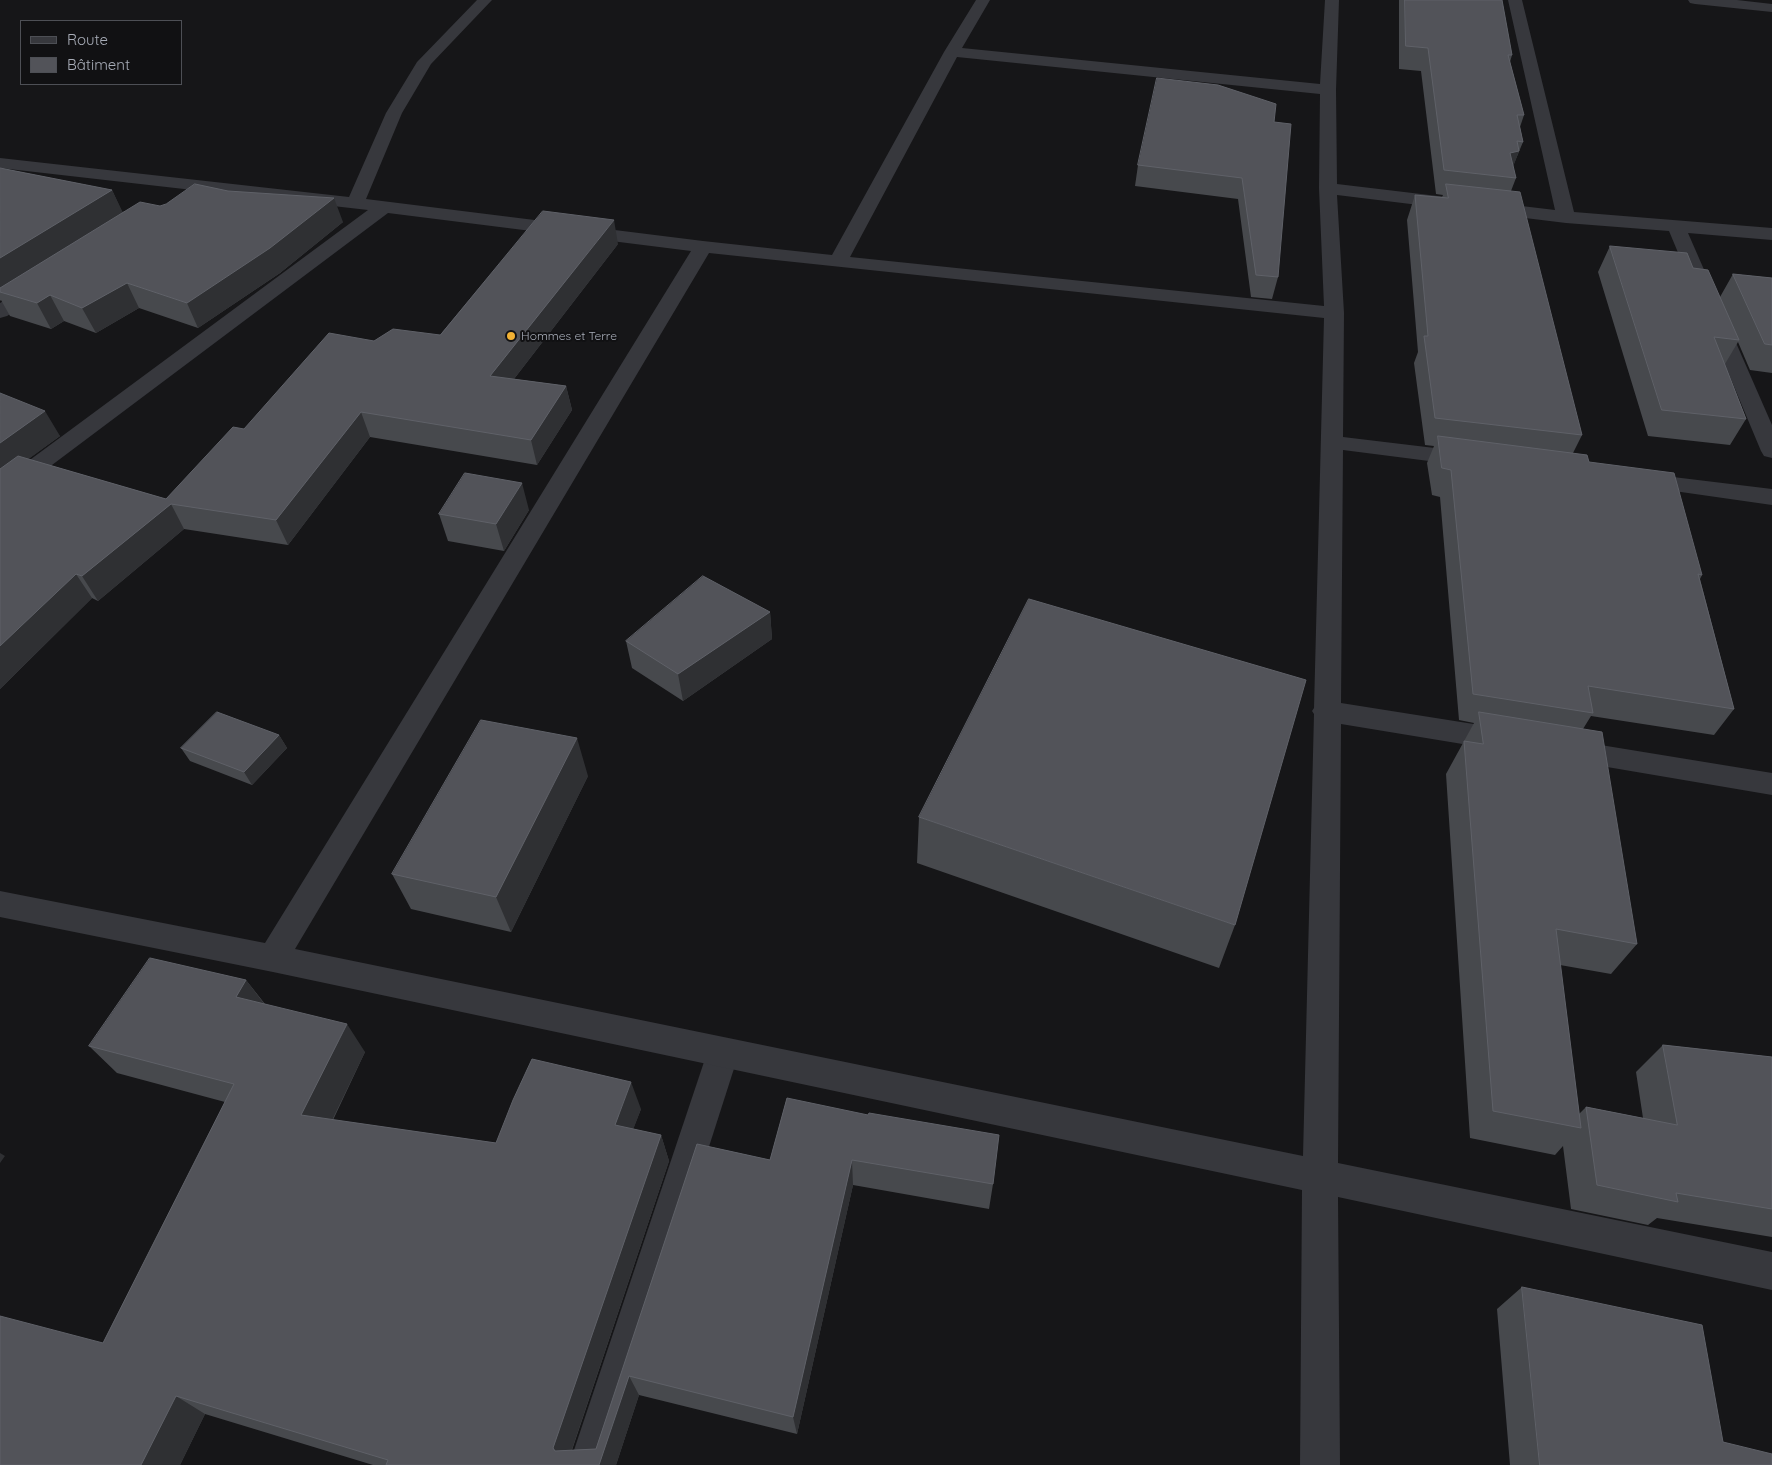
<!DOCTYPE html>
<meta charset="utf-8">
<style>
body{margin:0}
#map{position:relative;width:1772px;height:1465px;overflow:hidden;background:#161618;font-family:Quicksand,sans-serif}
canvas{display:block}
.legend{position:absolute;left:20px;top:20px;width:162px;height:65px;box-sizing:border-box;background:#111113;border:1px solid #4d4f55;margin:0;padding:6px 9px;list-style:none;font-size:15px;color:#a8adb8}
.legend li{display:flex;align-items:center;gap:10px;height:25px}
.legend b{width:25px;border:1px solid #4d4f55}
</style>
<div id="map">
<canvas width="1772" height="1465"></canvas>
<ul class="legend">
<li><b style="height:6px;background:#37383d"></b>Route</li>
<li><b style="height:14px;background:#525359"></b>Bâtiment</li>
</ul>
</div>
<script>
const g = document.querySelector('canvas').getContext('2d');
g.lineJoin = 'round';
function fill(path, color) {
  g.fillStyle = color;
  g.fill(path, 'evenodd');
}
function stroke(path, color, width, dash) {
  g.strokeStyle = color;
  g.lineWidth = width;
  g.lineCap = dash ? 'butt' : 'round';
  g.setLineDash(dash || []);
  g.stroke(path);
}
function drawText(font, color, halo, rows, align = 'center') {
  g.font = font + ' Quicksand,sans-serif';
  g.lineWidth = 4;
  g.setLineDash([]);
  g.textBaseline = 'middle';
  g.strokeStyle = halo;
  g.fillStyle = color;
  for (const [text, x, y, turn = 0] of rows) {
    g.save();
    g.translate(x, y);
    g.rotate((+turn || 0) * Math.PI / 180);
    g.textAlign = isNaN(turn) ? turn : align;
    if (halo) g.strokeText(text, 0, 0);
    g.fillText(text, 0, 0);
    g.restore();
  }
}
const service = new Path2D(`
 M 723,1038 L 734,1043 L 739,1053 L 607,1465 L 569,1465 L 707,1053 L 712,1043 Z`);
const minor = new Path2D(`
 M 477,0 L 492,0 L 431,64 L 402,113 L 366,199 L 703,241 L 832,255 L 944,52 L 976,0 L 990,0 L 962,48 L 1320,84 L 1325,0 L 1339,0 L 1336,90 L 1337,184 L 1555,210 L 1508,0 L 1522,0 L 1574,212 L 1772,228 L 1772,240 L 1688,233 L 1772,425 L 1772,458 L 1764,456 L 1761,451 L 1669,231 L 1566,223 L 1337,195 L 1344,313 L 1343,437 L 1468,452 L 1476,454 L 1479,459 L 1476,464 L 1468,466 L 1343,450 L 1341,703 L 1505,729 L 1515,732 L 1519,740 L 1515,748 L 1505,751 L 1341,724 L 1338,1163 L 1772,1252 L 1772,1290 L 1338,1197 L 1340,1465 L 1300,1465 L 1302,1190 L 273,972 L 0,917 L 0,891 L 265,943 L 691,251 L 388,213 L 8,498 L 0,501 L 0,482 L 368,210 L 0,168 L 0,158 L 349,197 L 386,113 L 417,62 ZM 957,57 L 1320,94 L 1319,188 L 1324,306 L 850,257 ZM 709,253 L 1324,318 L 1314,708 L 1312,711 L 1314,714 L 1303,1156 L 295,949 Z
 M 1688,0 L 1737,0 L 1772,4 L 1772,12 L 1695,4 L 1690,3 Z
 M 37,283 L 44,285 L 47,289 L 44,293 L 7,316 L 0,318 L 0,303 L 30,285 Z
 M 1640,473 L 1772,489 L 1772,505 L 1632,485 L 1628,480 L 1632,475 Z
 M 1570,740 L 1772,773 L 1772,795 L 1560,759 L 1556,751 L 1560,743 Z`);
const wall = new Path2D(`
 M 1399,0 L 1502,0 L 1512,55 L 1510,62 L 1524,115 L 1520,127 L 1523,142 L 1513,166 L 1516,178 L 1511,191 L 1582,435 L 1573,453 L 1589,462 L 1702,575 L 1700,579 L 1734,709 L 1714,735 L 1591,716 L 1583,729 L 1637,944 L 1611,974 L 1560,965 L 1579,1114 L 1586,1107 L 1643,1118 L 1636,1072 L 1663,1045 L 1772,1057 L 1772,1237 L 1657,1218 L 1648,1225 L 1571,1209 L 1563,1146 L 1555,1155 L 1470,1138 L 1446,774 L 1474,723 L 1459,720 L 1440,497 L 1432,495 L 1427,463 L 1434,446 L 1425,445 L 1414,363 L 1418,352 L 1407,220 L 1415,195 L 1442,197 L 1443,195 L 1436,194 L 1421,71 L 1399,69 Z
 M 1274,122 L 1278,277 L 1272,299 L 1251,297 L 1238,199 L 1135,186 L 1138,165 Z
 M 0,168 L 112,190 L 122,212 L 160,206 L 343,222 L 280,273 L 198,328 L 139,308 L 96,333 L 64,321 L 51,329 L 10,316 L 1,300 L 0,301 Z
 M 618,244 L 514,379 L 566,386 L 572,410 L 537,465 L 370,437 L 288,545 L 184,529 L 98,601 L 92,598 L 0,689 L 0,393 L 60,436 L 28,459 L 166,499 L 244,429 L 374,341 L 440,335 Z
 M 1610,246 L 1693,268 L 1720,297 L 1733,274 L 1772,278 L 1772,373 L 1750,370 L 1738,342 L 1725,364 L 1746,419 L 1730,445 L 1648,436 L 1598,272 Z
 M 529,510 L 504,551 L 448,541 L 439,514 Z
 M 770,612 L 772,639 L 683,701 L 632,668 L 626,641 Z
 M 279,735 L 287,748 L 252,785 L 190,761 L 181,748 Z
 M 588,776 L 511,932 L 411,909 L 392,874 Z
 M 919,817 L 1235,925 L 1219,968 L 917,863 Z
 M 246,980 L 265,1004 L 365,1052 L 333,1120 L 496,1143 L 641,1109 L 633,1129 L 661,1135 L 669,1161 L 572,1450 L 596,1449 L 697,1144 L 770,1160 L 787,1098 L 993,1184 L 989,1209 L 853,1185 L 797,1434 L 639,1395 L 616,1465 L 373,1465 L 205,1414 L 180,1465 L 0,1465 L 103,1343 L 225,1102 L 117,1073 L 89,1046 Z
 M 1522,1287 L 1723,1442 L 1772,1465 L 1510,1465 L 1497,1309 Z`);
const shadedWall = new Path2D(`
 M 1519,151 L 1510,175 L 1510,153 Z
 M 112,190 L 127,221 L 0,292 L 0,258 Z
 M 334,198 L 343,222 L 280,273 L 198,328 L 187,303 Z
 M 614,220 L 618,244 L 497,401 L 490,376 Z
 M 127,283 L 139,308 L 96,333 L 82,308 Z
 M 50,295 L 64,321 L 51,329 L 37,303 Z
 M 566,386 L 572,410 L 537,465 L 531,440 Z
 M 45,411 L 60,436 L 0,480 L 0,443 Z
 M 361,412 L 370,437 L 288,545 L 276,520 Z
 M 522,483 L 529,510 L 504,551 L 496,524 Z
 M 171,504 L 184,529 L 98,601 L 82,576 Z
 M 76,574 L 92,598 L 0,689 L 0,646 Z
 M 770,612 L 772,639 L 683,701 L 678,674 Z
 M 279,735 L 287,748 L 252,785 L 244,772 Z
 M 577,738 L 588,776 L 511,932 L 496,897 Z
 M 246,980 L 268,1009 L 236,997 Z
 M 347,1024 L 365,1052 L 322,1141 L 301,1115 Z
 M 631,1082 L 641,1109 L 625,1151 L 615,1125 Z
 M 661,1135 L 669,1161 L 567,1464 L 553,1448 Z
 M 0,1153 L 5,1156 L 0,1163 Z
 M 852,1160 L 853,1185 L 797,1434 L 793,1417 Z
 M 629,1376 L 639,1395 L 616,1465 L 599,1465 Z
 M 176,1396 L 205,1414 L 180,1465 L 141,1465 Z`);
const building = new Path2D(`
 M 1405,0 L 1502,0 L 1512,55 L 1508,55 L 1524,115 L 1517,115 L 1523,142 L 1517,141 L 1519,151 L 1510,153 L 1516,178 L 1444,170 L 1428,48 L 1406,46 Z
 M 1157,78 L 1218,85 L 1276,104 L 1274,122 L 1291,124 L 1278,277 L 1256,275 L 1242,178 L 1138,165 Z
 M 0,168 L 112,190 L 0,258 Z
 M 195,184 L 228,191 L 334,198 L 270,248 L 187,303 L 127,283 L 82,308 L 50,295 L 37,303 L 0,292 L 0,288 L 140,202 L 160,206 L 166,204 Z
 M 1446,184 L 1520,192 L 1582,435 L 1435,418 L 1424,336 L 1428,336 L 1415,195 L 1448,198 Z
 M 543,211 L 614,220 L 490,376 L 566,386 L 531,440 L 361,412 L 276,520 L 171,504 L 82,576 L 76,574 L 0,646 L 0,469 L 18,456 L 166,499 L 233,427 L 244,429 L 329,333 L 374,341 L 393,329 L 440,335 Z
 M 1610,246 L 1687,253 L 1693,268 L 1708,270 L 1739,340 L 1714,337 L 1746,419 L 1662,410 Z
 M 1733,274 L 1772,278 L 1772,345 L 1765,344 Z
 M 0,393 L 45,411 L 0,443 Z
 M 1438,436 L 1587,455 L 1589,462 L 1674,473 L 1702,575 L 1698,574 L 1734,709 L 1588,686 L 1593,713 L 1473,694 L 1451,470 L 1442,468 Z
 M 465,473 L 522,483 L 496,524 L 439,514 Z
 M 703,576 L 770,612 L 678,674 L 626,641 Z
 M 1029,599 L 1306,680 L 1235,925 L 919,817 Z
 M 217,712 L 279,735 L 244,772 L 181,748 Z
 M 1479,712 L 1602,732 L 1637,944 L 1556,929 L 1581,1128 L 1493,1111 L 1464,741 L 1483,744 Z
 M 481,720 L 577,738 L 496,897 L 392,874 Z
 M 150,958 L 246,980 L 236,997 L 347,1024 L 301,1115 L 496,1143 L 513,1100 L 532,1059 L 631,1082 L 615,1125 L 661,1135 L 553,1448 L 555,1451 L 596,1449 L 697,1144 L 770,1160 L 787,1098 L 868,1115 L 869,1113 L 999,1135 L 993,1184 L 852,1160 L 793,1417 L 629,1376 L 599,1465 L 386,1465 L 388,1460 L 176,1396 L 141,1465 L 0,1465 L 0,1316 L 103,1343 L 234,1084 L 89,1046 Z
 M 1663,1045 L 1772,1057 L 1772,1209 L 1676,1193 L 1678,1202 L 1597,1185 L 1586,1107 L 1677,1125 Z
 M 1522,1287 L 1702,1325 L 1723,1442 L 1772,1454 L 1772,1465 L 1540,1465 Z`);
const markers = [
 [511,336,5,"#f2b134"]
];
const farPoinames = [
 ["Hommes et Terre",521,336]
];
fill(service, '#37383d');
fill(minor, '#37383d');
fill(wall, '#47494d');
fill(shadedWall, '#2f3033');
fill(building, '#525359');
stroke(building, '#5f6168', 1);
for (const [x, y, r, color] of markers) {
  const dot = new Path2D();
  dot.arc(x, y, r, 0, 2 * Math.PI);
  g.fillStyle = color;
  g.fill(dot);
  stroke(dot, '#111113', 2);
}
drawText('12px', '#a8adb8', '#111113', farPoinames, 'left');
</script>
